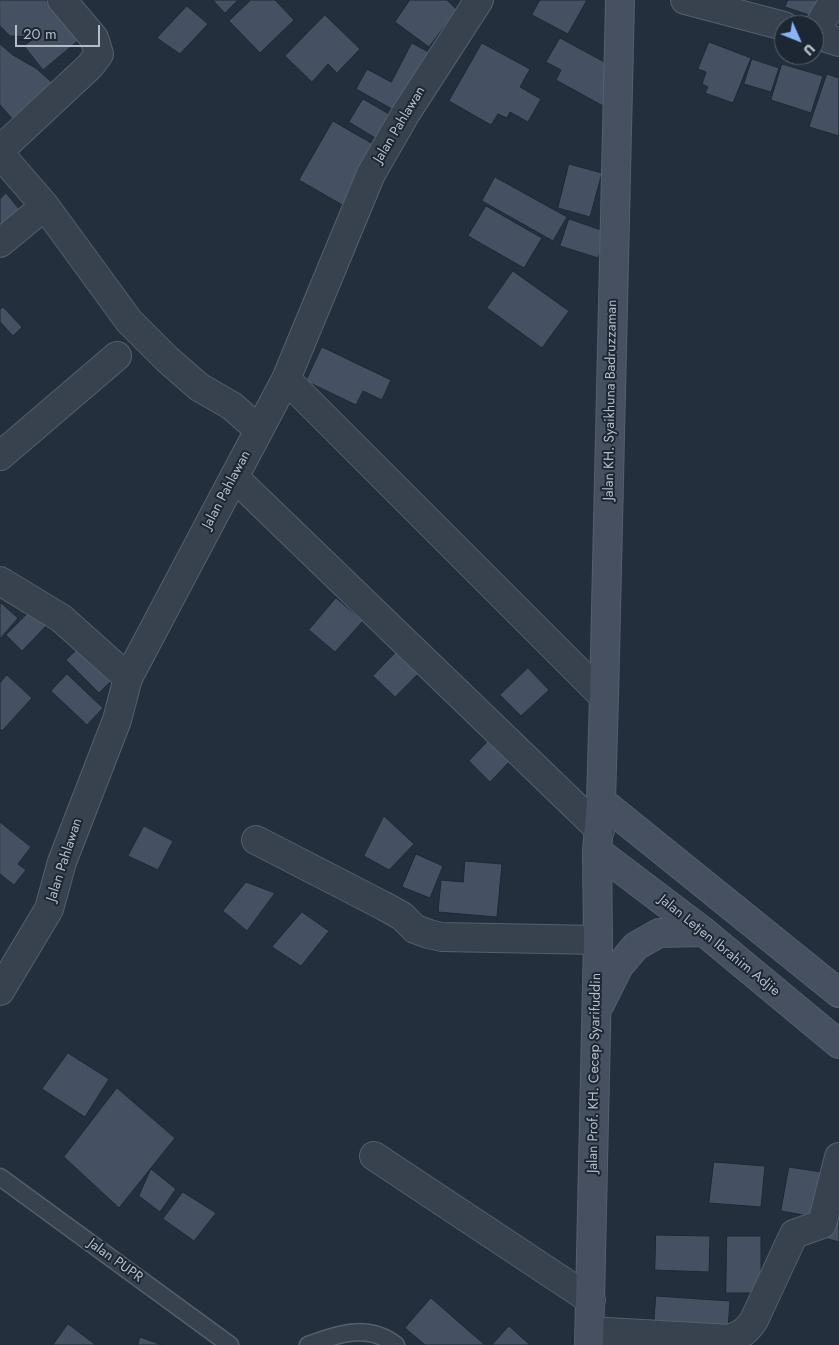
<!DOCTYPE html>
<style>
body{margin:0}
#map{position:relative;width:839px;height:1345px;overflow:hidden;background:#242f3e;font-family:Jost,sans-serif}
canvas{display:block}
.north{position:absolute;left:774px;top:15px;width:50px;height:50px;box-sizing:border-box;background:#1d2633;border:1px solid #59626f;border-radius:50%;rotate:134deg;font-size:14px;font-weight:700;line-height:20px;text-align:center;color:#b4bcc9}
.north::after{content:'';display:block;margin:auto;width:18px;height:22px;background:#8ab4f8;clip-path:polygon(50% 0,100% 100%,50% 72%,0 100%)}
.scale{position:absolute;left:15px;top:25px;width:85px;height:22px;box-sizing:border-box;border:2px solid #b4bcc9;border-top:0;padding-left:6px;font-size:15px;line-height:18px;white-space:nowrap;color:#b4bcc9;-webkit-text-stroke:4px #1d2633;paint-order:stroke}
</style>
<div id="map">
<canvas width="839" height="1345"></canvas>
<div class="north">U</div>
<div class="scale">20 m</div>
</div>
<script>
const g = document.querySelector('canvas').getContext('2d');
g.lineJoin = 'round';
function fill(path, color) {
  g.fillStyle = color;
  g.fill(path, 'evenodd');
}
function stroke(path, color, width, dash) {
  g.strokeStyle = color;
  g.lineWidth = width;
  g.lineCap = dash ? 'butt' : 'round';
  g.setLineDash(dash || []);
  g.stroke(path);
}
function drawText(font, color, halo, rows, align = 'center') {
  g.font = font + ' Jost,sans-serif';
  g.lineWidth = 4;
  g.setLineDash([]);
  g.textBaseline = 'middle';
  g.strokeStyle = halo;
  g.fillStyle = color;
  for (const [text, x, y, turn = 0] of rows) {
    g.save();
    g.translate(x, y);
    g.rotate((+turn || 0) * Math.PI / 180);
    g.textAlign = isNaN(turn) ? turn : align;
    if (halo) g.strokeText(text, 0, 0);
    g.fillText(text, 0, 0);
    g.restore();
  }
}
const building = new Path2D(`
 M 0,0 L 46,0 L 79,40 L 43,70 L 24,46 L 35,37 L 10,36 L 0,26 Z
 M 213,0 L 238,0 L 225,13 Z
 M 251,0 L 275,0 L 294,20 L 260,53 L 229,21 Z
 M 410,0 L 447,0 L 461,14 L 454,26 L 450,19 L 429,47 L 395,22 Z
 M 540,0 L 587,0 L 568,34 L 532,15 Z
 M 788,0 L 827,0 L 821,19 L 785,7 Z
 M 187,6 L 208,24 L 180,54 L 157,38 Z
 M 325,15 L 360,49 L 337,73 L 328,64 L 312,82 L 285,56 Z
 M 560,38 L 608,64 L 603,106 L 556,80 L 561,70 L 546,62 Z
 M 709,42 L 751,58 L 733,103 L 705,93 L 708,87 L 702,84 L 706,72 L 698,69 Z
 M 412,43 L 434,55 L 401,114 L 356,89 L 367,69 L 391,82 Z
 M 482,43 L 530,69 L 520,87 L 541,99 L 528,122 L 510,112 L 507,118 L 498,114 L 491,125 L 449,101 Z
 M 0,44 L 13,55 L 37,69 L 57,87 L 16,123 L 0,105 Z
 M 752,59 L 779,68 L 771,92 L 744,84 Z
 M 782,64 L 823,76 L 811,113 L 771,100 Z
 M 827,74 L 839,78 L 839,136 L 809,127 Z
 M 363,99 L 396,118 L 382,142 L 349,122 Z
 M 333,121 L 378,147 L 344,206 L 299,180 Z
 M 569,164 L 602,173 L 590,217 L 558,208 Z
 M 495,177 L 567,217 L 553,241 L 482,201 Z
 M 6,193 L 20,210 L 0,227 L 0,199 Z
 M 486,206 L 542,238 L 524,268 L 468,236 Z
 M 569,219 L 607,232 L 598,258 L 560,246 Z
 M 513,271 L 569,311 L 542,348 L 487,308 Z
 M 3,307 L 22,327 L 13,336 L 0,322 L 0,310 Z
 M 322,347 L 391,380 L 382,400 L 363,391 L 356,405 L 306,381 Z
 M 336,598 L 363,621 L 335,652 L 309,630 Z
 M 1,603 L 18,618 L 0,639 L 0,605 Z
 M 35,606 L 51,621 L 22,651 L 6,635 Z
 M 82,645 L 114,678 L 99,693 L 66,660 Z
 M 396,652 L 418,674 L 395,697 L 373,676 Z
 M 528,668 L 549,690 L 521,716 L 500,695 Z
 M 67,674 L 103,708 L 87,725 L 51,691 Z
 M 7,675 L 32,698 L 2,731 L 0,729 L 0,683 Z
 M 492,737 L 513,758 L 490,782 L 469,761 Z
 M 384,816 L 414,844 L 389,870 L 364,856 Z
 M 0,822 L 31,847 L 18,864 L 26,870 L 14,885 L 0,874 Z
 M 144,826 L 173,841 L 158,870 L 128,856 Z
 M 416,854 L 443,866 L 430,898 L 402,887 Z
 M 465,861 L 502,864 L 497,917 L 438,912 L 441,880 L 463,882 Z
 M 246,882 L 275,893 L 247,931 L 223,911 Z
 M 302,912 L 329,931 L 301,966 L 272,947 Z
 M 68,1053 L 109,1079 L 85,1117 L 42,1089 Z
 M 117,1088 L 175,1138 L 119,1208 L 64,1157 Z
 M 714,1162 L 765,1166 L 761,1207 L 709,1203 Z
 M 789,1167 L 828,1173 L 820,1218 L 781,1211 Z
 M 151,1169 L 176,1189 L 160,1212 L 139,1196 Z
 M 837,1188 L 839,1188 L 839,1242 L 824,1238 Z
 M 183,1192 L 216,1213 L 194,1241 L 163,1219 Z
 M 656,1235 L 710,1236 L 709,1272 L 655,1270 Z
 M 727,1236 L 761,1236 L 761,1293 L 726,1293 Z
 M 656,1296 L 730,1301 L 728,1329 L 654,1324 Z
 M 431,1298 L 485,1345 L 425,1345 L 405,1328 Z
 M 68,1324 L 96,1345 L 53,1345 Z
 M 509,1326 L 530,1345 L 492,1345 Z
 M 140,1337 L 162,1345 L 138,1345 Z`);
const lane = new Path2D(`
 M 0,1177 L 230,1345
 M 308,1345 C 337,1334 368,1323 396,1345`);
const street = new Path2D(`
 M 685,0 L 784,26
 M 814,34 L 834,0
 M 814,34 L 839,42
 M 0,150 L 90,66 L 99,54 L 94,38 L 62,0
 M 0,154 L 45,206 L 129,321 L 167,359 L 199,387 L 232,406 L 259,430
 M 0,243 L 45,206
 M 286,379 L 604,697
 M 0,456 L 117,356
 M 234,477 L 600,830
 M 0,581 L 61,618 L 128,678
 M 256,840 L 382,905 L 402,916 L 415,929 L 429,934 L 442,937 L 598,940
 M 0,991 L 49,909 L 62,862 L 117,720 L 128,678 L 286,379 L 371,174 L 406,113 L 479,0
 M 374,1156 L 591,1300
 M 590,1331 L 730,1339 C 742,1334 747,1331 754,1320 L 794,1234 L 822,1224 L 839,1157`);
const secondary = new Path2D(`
 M 601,801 L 839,993
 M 597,851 L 704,932 L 839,1044
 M 600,1004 L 619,966 L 636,946 L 659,933 L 704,932
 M 589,1345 L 598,940 L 597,851 L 601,801 L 604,697 L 620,0`);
const streetNames = [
 ["Jalan Pahlawan",400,125,-59],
 ["Jalan KH. Syaikhuna Badruzzaman",611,400,-89],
 ["Jalan Pahlawan",227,490,-62],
 ["Jalan Pahlawan",65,860,-72],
 ["Jalan Letjen Ibrahim Adjie",719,946,39],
 ["Jalan Prof. KH. Cecep Syarifuddin",595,1073,-89],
 ["Jalan PUPR",115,1261,36]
];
fill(building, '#455162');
stroke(building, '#1f2835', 1);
stroke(lane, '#565f6c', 19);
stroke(street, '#565f6c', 30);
stroke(secondary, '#565f6c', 30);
stroke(lane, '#38414e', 16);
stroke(street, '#38414e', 28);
stroke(secondary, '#465061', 28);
drawText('14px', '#b4bcc9', '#1d2633', streetNames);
</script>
